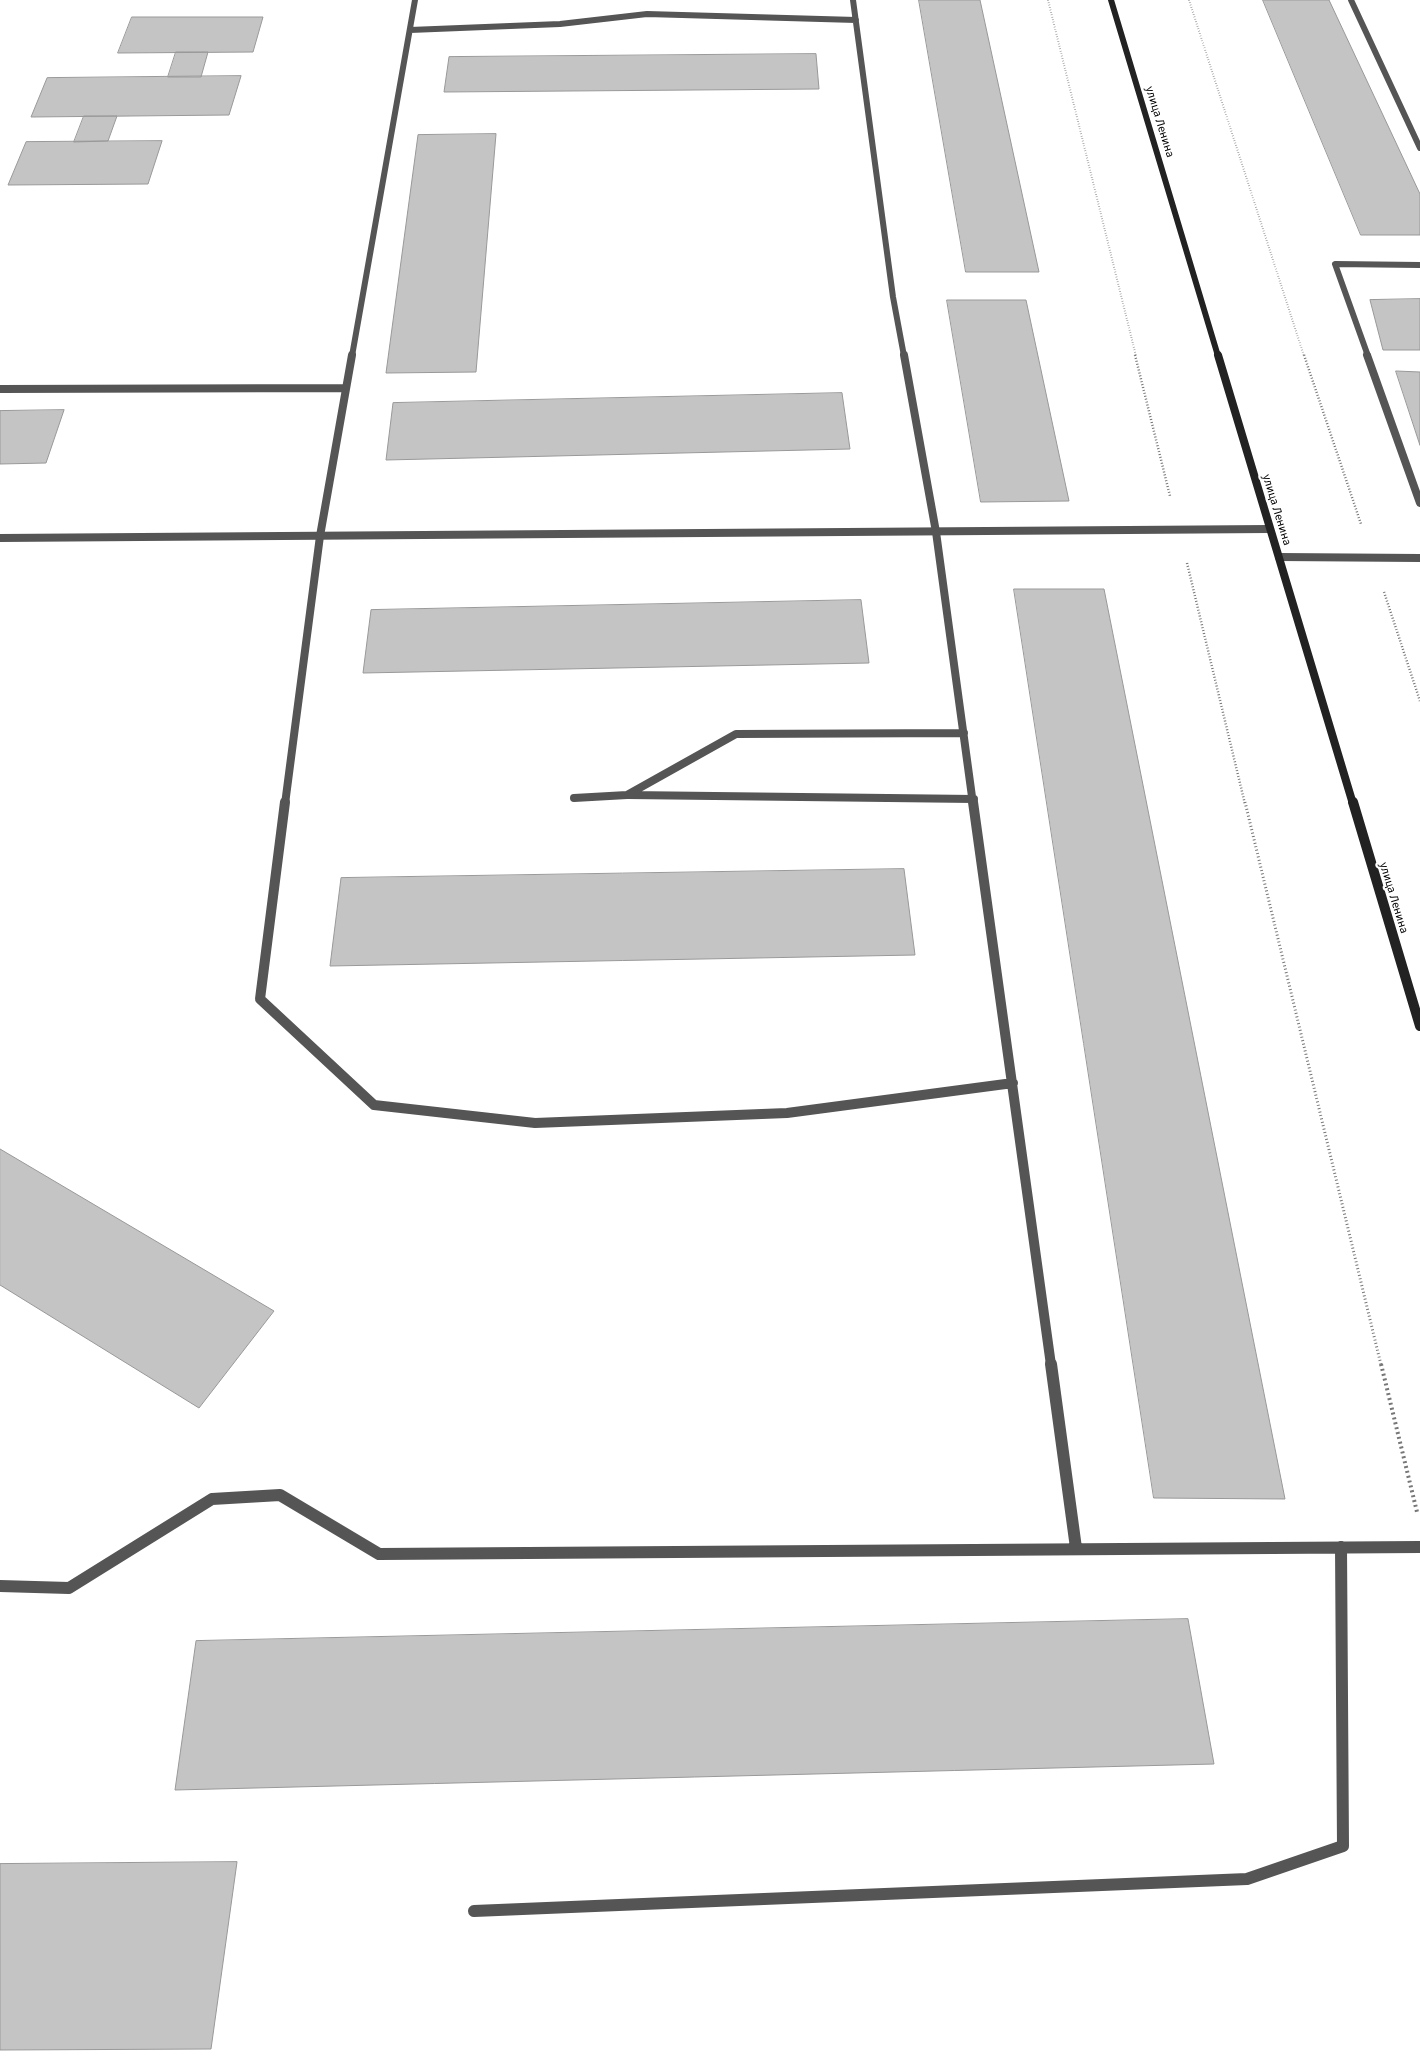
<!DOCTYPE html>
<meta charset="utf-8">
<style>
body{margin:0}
canvas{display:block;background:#fff}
</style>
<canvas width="1420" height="2070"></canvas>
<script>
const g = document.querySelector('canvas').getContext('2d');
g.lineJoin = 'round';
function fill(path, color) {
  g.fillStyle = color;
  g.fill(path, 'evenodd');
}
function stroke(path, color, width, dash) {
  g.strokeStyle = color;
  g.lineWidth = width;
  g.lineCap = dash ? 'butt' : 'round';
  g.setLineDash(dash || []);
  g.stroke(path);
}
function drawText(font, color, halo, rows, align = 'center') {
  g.font = font + ' "Source Sans 3",sans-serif';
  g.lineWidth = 4.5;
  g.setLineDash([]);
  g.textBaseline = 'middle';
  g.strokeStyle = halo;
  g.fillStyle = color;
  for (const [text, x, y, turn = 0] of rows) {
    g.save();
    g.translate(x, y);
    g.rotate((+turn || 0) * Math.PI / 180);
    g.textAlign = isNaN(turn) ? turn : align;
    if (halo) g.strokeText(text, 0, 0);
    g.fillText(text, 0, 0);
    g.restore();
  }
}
const building = new Path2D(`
 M 919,0 L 980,0 L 1039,272 L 966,272 Z
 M 1263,0 L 1329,0 L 1420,194 L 1420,235 L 1361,235 Z
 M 132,17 L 263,17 L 253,52 L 118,53 Z
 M 176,52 L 208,52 L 201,77 L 168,77 Z
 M 816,54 L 819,89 L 444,92 L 449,57 Z
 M 241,76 L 229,115 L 31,117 L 47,78 Z
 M 84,116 L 117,116 L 108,141 L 74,142 Z
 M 496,134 L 476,372 L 386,373 L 418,135 Z
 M 162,141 L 148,184 L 8,185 L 26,142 Z
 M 1420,299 L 1420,350 L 1383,350 L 1370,300 Z
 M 947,300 L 1026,300 L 1069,501 L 981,502 Z
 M 1396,371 L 1420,372 L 1420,445 Z
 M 842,393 L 850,449 L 386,460 L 393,403 Z
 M 64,410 L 46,463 L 0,464 L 0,411 Z
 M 1014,589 L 1104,589 L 1285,1499 L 1154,1498 Z
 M 861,600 L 869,663 L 363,673 L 371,610 Z
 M 904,869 L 915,955 L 330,966 L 341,878 Z
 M 0,1149 L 274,1311 L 199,1408 L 0,1285 Z
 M 1188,1619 L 1214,1764 L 175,1790 L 196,1641 Z
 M 237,1862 L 211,2049 L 0,2050 L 0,1864 Z`);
const pathFar3 = new Path2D(`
 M 1048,0 L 1136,356
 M 1189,0 L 1304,356`);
const pathFar2 = new Path2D(`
 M 1135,355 L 1170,496
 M 1304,355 L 1361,524
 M 1187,563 L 1245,804
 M 1384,592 L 1420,701`);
const pathFar1 = new Path2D(`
 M 1245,802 L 1381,1365`);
const path = new Path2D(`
 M 1381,1364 L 1417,1512`);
const laneFar3 = new Path2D(`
 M 853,0 L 893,297 L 904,356
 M 1351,0 L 1420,148
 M 410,30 L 560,24 L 647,14 L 856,20
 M 352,356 L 415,0
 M 1368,356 L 1335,264 L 1420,265`);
const laneFar2 = new Path2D(`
 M 904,355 L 936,532 L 973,804
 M 1367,355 L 1420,503
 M 0,389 L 346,388
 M 628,795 L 974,799
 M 574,798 L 627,795 L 736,734 L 964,733
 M 285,804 L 320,536 L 352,355`);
const laneFar1 = new Path2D(`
 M 285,802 L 260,999 L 374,1105 L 535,1123 L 787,1113 L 1013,1083
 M 973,802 L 1051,1365`);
const lane = new Path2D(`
 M 1051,1364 L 1076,1548
 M 0,1586 L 69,1588 L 212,1499 L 280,1495 L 379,1554 L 1420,1547
 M 474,1911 L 1247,1879 L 1343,1846 L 1341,1547`);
const street = new Path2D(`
 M 0,538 L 1269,529
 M 1279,557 L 1420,558`);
const secondaryFar2 = new Path2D(`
 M 1111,0 L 1218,356`);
const secondaryFar1 = new Path2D(`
 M 1218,355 L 1353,804`);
const secondary = new Path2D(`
 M 1353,802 L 1420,1026`);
const farStreetnames = [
 ["улица Ленина",1159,122,73],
 ["улица Ленина",1276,510,73],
 ["улица Ленина",1393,898,73]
];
fill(building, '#c4c4c4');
stroke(building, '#999', 1);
stroke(pathFar3, '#777', 2, [0.5, 2]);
stroke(pathFar2, '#777', 2.5, [1, 2]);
stroke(pathFar1, '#777', 3, [1, 2.5]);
stroke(path, '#777', 4, [2, 3]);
stroke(laneFar3, '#555', 6);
stroke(laneFar2, '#555', 8);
stroke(laneFar1, '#555', 10);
stroke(lane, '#555', 12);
stroke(street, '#555', 8);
stroke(secondaryFar2, '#222', 6);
stroke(secondaryFar1, '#222', 8);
stroke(secondary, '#222', 10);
drawText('12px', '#000', '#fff', farStreetnames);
</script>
